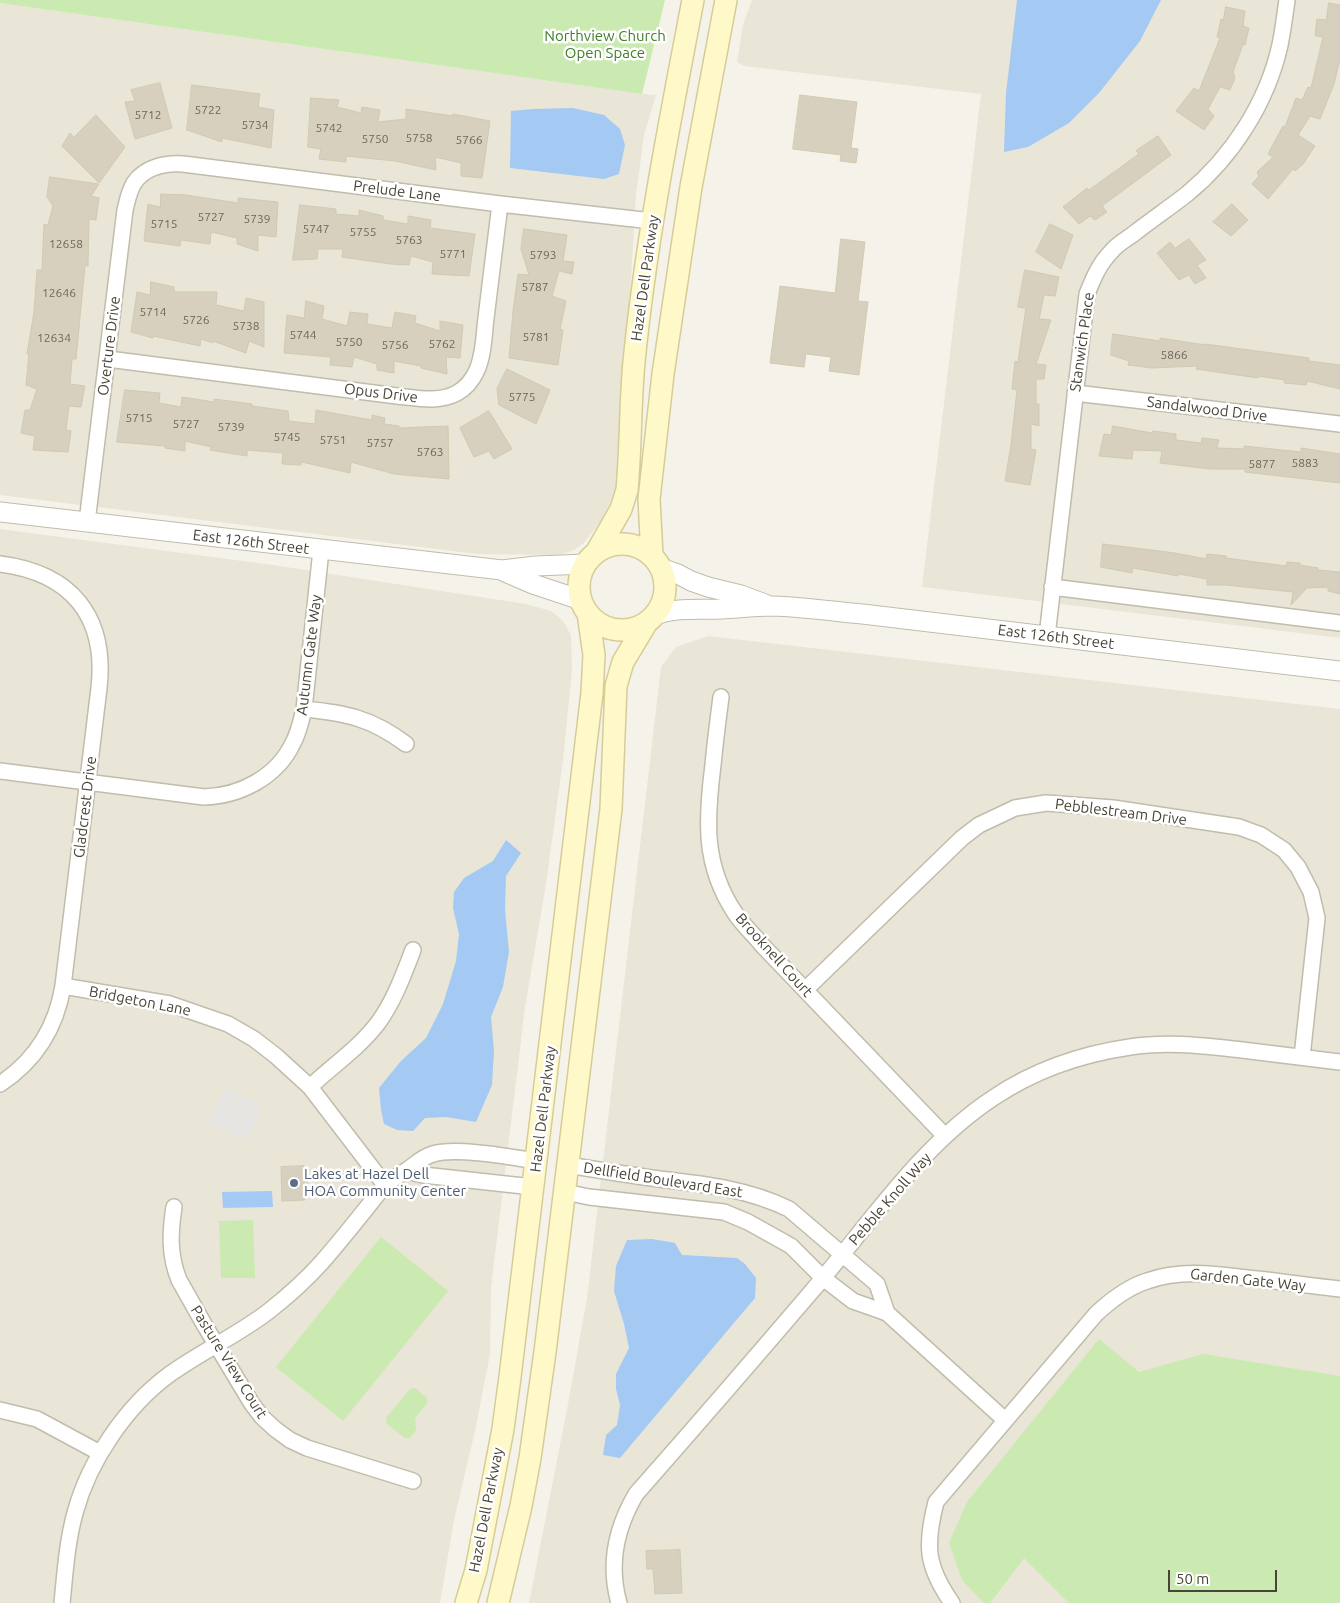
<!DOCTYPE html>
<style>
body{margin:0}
#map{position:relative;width:1340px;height:1603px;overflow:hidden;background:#f5f3e9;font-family:Ubuntu,sans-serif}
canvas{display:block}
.scale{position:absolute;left:1168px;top:1570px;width:109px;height:22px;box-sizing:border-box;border:2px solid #494437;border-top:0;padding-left:6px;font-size:15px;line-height:18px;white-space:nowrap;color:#494437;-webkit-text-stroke:4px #fff;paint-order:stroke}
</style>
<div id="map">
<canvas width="1340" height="1603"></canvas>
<div class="scale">50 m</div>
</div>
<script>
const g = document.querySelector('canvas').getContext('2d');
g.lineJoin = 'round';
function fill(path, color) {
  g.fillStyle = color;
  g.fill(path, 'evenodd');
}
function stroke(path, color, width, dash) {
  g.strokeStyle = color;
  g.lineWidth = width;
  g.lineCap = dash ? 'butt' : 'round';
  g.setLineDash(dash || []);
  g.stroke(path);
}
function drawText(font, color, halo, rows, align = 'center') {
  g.font = font + ' Ubuntu,sans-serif';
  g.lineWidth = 5;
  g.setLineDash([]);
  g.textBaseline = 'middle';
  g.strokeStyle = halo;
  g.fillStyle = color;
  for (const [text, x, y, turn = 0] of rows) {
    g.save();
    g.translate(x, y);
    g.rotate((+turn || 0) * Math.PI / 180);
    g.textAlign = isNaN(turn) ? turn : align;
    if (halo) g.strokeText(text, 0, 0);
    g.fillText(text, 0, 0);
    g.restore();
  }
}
const residential = new Path2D(`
 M 752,0 L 1340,0 L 1340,638 L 922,587 L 981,94 L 744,66 L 737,62 L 743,25 Z
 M 0,3 L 642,94 L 656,95 L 644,135 L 636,195 L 619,476 L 615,493 L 600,522 L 584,543 L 574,550 L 558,555 L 477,554 L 0,495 Z
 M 0,529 L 273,565 L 526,604 L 551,611 L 563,621 L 571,635 L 572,670 L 563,760 L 546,884 L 525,1007 L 491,1288 L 490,1354 L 475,1431 L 454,1520 L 440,1603 L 0,1603 Z
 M 708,636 L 1340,709 L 1340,1603 L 529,1603 L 568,1404 L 587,1298 L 661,667 L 676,647 Z`);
const green = new Path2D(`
 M 0,0 L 665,0 L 642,94 L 0,3 Z
 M 253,1220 L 255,1278 L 221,1278 L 219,1221 Z
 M 381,1237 L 448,1291 L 343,1421 L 276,1367 Z
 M 1099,1339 L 1139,1372 L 1203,1354 L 1340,1376 L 1340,1603 L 1069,1603 L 1024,1558 L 990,1603 L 984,1603 L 962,1580 L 949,1543 L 967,1502 Z
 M 415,1388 L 427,1398 L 427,1403 L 415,1419 L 416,1430 L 410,1438 L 405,1438 L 387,1424 L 386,1418 L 410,1389 Z`);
const parking = new Path2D(`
 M 224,1088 L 262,1105 L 248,1141 L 208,1123 Z`);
const water = new Path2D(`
 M 1017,0 L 1161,0 L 1140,41 L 1099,93 L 1069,123 L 1028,147 L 1004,152 L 1006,93 Z
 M 573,108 L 604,115 L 620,129 L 625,145 L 619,174 L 604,179 L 510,168 L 511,111 L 533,109 Z
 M 506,840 L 521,853 L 506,876 L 505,910 L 509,952 L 503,987 L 491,1017 L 494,1051 L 492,1085 L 476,1122 L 446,1117 L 425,1118 L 413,1131 L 397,1130 L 384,1124 L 381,1110 L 379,1088 L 401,1061 L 426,1038 L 443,1004 L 456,961 L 459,934 L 453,908 L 454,892 L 464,878 L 493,861 Z
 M 272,1191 L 273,1207 L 223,1208 L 222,1192 Z
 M 652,1239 L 675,1243 L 682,1255 L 737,1258 L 745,1264 L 756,1278 L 755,1298 L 620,1458 L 603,1455 L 606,1435 L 617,1425 L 620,1405 L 616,1389 L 616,1374 L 629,1348 L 624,1324 L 614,1291 L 616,1266 L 627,1240 Z`);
const building = new Path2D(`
 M 1329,3 L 1340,5 L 1340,59 L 1334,84 L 1320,119 L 1310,116 L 1298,135 L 1315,146 L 1303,164 L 1295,171 L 1293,169 L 1268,199 L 1252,184 L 1259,176 L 1257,172 L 1273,157 L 1268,154 L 1283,126 L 1285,127 L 1296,98 L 1302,100 L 1308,87 L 1311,88 L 1323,37 L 1316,36 L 1315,35 L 1317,19 L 1326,20 Z
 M 1226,7 L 1245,11 L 1243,26 L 1249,28 L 1245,45 L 1243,44 L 1233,72 L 1235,78 L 1230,90 L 1220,87 L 1208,109 L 1214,116 L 1204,130 L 1176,111 L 1194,88 L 1199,91 L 1220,38 L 1217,37 L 1221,19 L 1223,20 Z
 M 160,83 L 172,128 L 135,139 L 125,102 L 135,101 L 131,90 Z
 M 192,85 L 260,94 L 258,107 L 274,110 L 271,148 L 222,138 L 222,142 L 187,130 Z
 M 800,95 L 857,102 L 851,148 L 858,149 L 856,163 L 840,161 L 841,155 L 793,149 Z
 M 311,98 L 339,100 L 337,107 L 361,113 L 362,107 L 380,110 L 378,122 L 406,119 L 406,109 L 453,116 L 453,114 L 490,121 L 482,178 L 461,176 L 461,163 L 435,157 L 436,170 L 395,161 L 346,156 L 346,162 L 319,159 L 321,149 L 308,147 Z
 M 96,115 L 125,147 L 99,183 L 62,146 L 70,133 L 74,137 Z
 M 1158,136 L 1171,155 L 1102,206 L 1107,212 L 1095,220 L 1090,216 L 1079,224 L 1063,207 L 1087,188 L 1089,190 L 1139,154 L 1136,151 Z
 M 50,177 L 99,184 L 91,196 L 99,198 L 96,220 L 89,219 L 88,266 L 85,265 L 76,359 L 72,359 L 70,384 L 85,386 L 81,407 L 69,406 L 66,430 L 71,431 L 68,452 L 33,450 L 35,436 L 21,433 L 25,410 L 30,410 L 37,389 L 26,385 L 29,354 L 27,354 L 34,312 L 37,270 L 42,270 L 44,224 L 48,225 L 53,206 L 47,197 Z
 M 161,194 L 186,195 L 238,203 L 238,198 L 278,202 L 276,237 L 258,235 L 258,251 L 237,244 L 237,238 L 211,232 L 210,244 L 181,240 L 180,246 L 144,241 L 148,204 L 160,207 Z
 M 1232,204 L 1248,220 L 1231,236 L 1213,222 Z
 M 300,205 L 336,209 L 336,214 L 359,216 L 359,210 L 383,216 L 383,220 L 408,224 L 408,216 L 431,220 L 430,228 L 475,234 L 469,276 L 432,274 L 433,262 L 411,256 L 409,265 L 390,264 L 342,257 L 343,249 L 318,249 L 317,259 L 293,260 Z
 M 1050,224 L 1073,235 L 1061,269 L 1036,252 Z
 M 524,229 L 567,235 L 563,261 L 574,262 L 572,274 L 559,271 L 552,296 L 566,301 L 560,329 L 563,330 L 558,365 L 509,358 L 513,311 L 518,274 L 529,275 L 521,249 Z
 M 841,239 L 865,242 L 858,301 L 868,302 L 859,375 L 829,371 L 831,357 L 806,354 L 804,367 L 770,363 L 780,286 L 835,293 Z
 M 1189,239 L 1206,260 L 1197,265 L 1206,278 L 1195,284 L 1189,275 L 1179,280 L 1157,253 L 1170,242 L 1175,248 Z
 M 1025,270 L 1059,277 L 1055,296 L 1044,295 L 1039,319 L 1051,320 L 1036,364 L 1046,365 L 1044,379 L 1036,379 L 1036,404 L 1039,404 L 1039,426 L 1031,424 L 1031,449 L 1036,450 L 1030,485 L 1005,481 L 1011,445 L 1017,390 L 1012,389 L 1015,361 L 1018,362 L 1026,308 L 1018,307 Z
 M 151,282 L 174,287 L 174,292 L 217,292 L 216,305 L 244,311 L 246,298 L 264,302 L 264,347 L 249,341 L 246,353 L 213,341 L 213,343 L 201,339 L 200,346 L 153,336 L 153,338 L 131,332 L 137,292 L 150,295 Z
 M 306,301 L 324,306 L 322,319 L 347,326 L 350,312 L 368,314 L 367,324 L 392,328 L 395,312 L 416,316 L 415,323 L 440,331 L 440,321 L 463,325 L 460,358 L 446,357 L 447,374 L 421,368 L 421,366 L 394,361 L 394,373 L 377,370 L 377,364 L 354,357 L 352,367 L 330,365 L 331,357 L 284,353 L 287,315 L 304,318 Z
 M 1113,334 L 1160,341 L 1160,338 L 1205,345 L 1205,344 L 1309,358 L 1309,361 L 1340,365 L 1340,389 L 1307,381 L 1306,385 L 1284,383 L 1285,380 L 1258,376 L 1258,378 L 1196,369 L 1197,366 L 1152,368 L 1128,365 L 1129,361 L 1111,355 Z
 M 507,369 L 550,390 L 536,424 L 499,405 L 497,389 Z
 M 125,390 L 160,393 L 159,403 L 181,407 L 182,397 L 214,402 L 214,399 L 252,404 L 252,406 L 288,411 L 289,421 L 315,424 L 316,410 L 372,420 L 372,415 L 385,418 L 384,424 L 399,426 L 399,428 L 448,426 L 449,479 L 394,474 L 351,462 L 350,473 L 302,462 L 301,465 L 282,464 L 283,453 L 247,450 L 247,456 L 210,450 L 211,447 L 185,441 L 185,451 L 165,448 L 165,446 L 117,442 Z
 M 489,411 L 512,449 L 494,459 L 489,451 L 474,457 L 460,428 Z
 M 1113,426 L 1152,433 L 1153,431 L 1176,434 L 1176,440 L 1201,443 L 1202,438 L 1219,440 L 1217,448 L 1244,449 L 1244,446 L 1301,452 L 1301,448 L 1340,454 L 1340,483 L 1245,472 L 1245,469 L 1210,469 L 1160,463 L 1162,451 L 1133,450 L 1132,459 L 1099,456 L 1104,434 L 1111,435 Z
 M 1103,544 L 1175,553 L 1206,559 L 1207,554 L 1226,556 L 1226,558 L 1286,566 L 1287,562 L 1300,563 L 1300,565 L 1318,568 L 1318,570 L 1340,572 L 1340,594 L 1328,591 L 1328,587 L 1307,588 L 1291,605 L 1293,592 L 1226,585 L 1207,585 L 1207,579 L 1179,574 L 1178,576 L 1133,568 L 1132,573 L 1101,567 Z
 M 304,1166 L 304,1176 L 307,1176 L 308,1190 L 304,1190 L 305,1200 L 282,1201 L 281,1167 Z
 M 680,1550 L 682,1593 L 655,1594 L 653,1569 L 647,1569 L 646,1551 Z`);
const minor = new Path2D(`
 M 108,359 L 397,396 C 417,398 439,403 457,393 C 466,388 473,379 477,370 C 484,354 484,334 486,318 C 491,280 495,242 500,204
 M 1075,393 L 1340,424
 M 87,522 L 125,210 C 127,202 129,191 134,183 C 145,167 165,163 183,164 L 500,204 L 652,221
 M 0,564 C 71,573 107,616 99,688 L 63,986 C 56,1028 35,1061 0,1084
 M 1052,587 L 1340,623
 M 1047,636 L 1087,294 C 1093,279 1099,264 1111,252 C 1116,245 1125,240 1132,235 C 1150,221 1169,208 1187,194 C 1232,157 1267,103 1280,45 C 1283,30 1285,15 1287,0
 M 721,697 C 718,720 715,743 713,765 C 706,820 703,865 735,913 C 742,924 753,934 762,945 L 945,1136
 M 304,709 C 346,713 371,718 406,744
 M 0,771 L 204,797 C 240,796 277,777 293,743 C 299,732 301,721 304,709 L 321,550
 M 63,986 L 170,1004 L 228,1024 L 254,1039 L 276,1056 L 310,1087 L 385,1185
 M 805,990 L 962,838 L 979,825 L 1015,808 L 1046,803 L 1113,808 L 1239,827 L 1261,835 L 1284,850 L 1298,867 L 1311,892 L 1317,918 L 1302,1057
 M 310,1087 C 332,1066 359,1048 378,1023 C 394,1001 403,976 413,950
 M 568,1165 C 598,1170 629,1175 659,1179 C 704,1184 748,1189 789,1209 L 877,1284 L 887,1313
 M 406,1171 L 423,1175 L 533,1187
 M 565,1192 L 589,1197 L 724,1212 L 748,1222 L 791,1246 L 823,1278 L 853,1301 L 887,1313 L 1005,1420
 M 174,1207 C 170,1233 169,1255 179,1280 L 205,1326 L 252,1404 L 262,1417 L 275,1429 L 290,1440 L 307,1448 L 413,1481
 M 0,1410 L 37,1419 L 100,1453
 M 62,1603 C 65,1573 67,1542 75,1513 C 89,1461 126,1406 170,1374 C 202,1351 238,1335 269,1311 C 288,1296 306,1280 322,1262 C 344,1237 364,1211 385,1185 C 392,1179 399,1175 407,1170 C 416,1164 422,1157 433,1154 C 456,1147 511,1157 536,1161
 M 619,1603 C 608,1564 616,1528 636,1494 C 695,1427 754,1359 812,1291 C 869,1225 919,1147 993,1098 C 1033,1071 1082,1054 1130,1047 C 1168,1041 1205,1046 1242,1050 C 1275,1054 1307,1058 1340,1062
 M 952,1603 C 926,1566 925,1545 936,1502 L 1096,1314 C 1111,1300 1128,1287 1147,1281 C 1183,1268 1220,1275 1257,1279 C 1284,1282 1312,1286 1340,1289`);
const tertiary = new Path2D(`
 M 0,512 L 502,570 L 536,566 L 586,564
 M 660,568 L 678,574 L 691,581 L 708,587 L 741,595 L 765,604
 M 503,571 L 533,584 L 581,600
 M 654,615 C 678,607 697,610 722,609 C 739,608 755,606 772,606 C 805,607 838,612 871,615 L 1340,671`);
const secondary = new Path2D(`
 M579 587a43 43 0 1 1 86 0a43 43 0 1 1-86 0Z
 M 596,553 L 621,509 L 627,490 C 631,447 630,404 634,362 C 646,240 670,120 693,0
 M 652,556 L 649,499 L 663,374 L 691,187 L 726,0
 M 466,1603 L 476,1570 L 503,1429 L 510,1377 L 592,693 L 594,655 L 588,613
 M 498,1603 L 521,1506 L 530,1458 L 545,1352 L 611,809 L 616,686 L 623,662 L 647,622`);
const markers = [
 [294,1183,5,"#5c6f8a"]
];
const numberNames = [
 ["5722",208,110],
 ["5712",148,115],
 ["5734",255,125],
 ["5742",329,128],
 ["5758",419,138],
 ["5750",375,139],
 ["5766",469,140],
 ["5727",211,217],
 ["5739",257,219],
 ["5715",164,224],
 ["5747",316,229],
 ["5755",363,232],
 ["5763",409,240],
 ["12658",66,244],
 ["5771",453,254],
 ["5793",543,255],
 ["5787",535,287],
 ["12646",59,293],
 ["5714",153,312],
 ["5726",196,320],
 ["5738",246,326],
 ["5744",303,335],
 ["5781",536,337],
 ["12634",54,338],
 ["5750",349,342],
 ["5762",442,344],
 ["5756",395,345],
 ["5866",1174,355],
 ["5775",522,397],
 ["5715",139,418],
 ["5727",186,424],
 ["5739",231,427],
 ["5745",287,437],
 ["5751",333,440],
 ["5757",380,443],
 ["5763",430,452],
 ["5883",1305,463],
 ["5877",1262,464]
];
const parkNames = [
 ["Northview Church",605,36],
 ["Open Space",605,53]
];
const streetNames = [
 ["Prelude Lane",397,191,7],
 ["Hazel Dell Parkway",645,278,-82],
 ["Stanwich Place",1082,342,-82],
 ["Overture Drive",109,346,-83],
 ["Opus Drive",381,393,7],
 ["Sandalwood Drive",1207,409,7],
 ["East 126th Street",251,542,7],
 ["East 126th Street",1056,637,7],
 ["Autumn Gate Way",309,655,-83],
 ["Gladcrest Drive",85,807,-83],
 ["Pebblestream Drive",1121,812,7],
 ["Brooknell Court",774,955,48],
 ["Bridgeton Lane",140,1001,11],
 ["Hazel Dell Parkway",543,1109,-83],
 ["Dellfield Boulevard East",663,1180,9],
 ["Pebble Knoll Way",890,1199,-49],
 ["Garden Gate Way",1248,1280,6],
 ["Pasture View Court",229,1362,58],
 ["Hazel Dell Parkway",486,1510,-79]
];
const serviceNames = [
 ["Lakes at Hazel Dell",304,1174],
 ["HOA Community Center",304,1191]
];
fill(residential, '#e9e5d7');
fill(green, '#caeab1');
fill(parking, '#e6e5e1');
fill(water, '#a4caf3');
fill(building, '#d7d0be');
stroke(building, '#d2c9b1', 1);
stroke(minor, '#c1bcab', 18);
stroke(tertiary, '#c1bcab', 21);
stroke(secondary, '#d6cc98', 24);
stroke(minor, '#fff', 15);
stroke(tertiary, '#fff', 19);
stroke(secondary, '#fff8c9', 21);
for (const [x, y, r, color] of markers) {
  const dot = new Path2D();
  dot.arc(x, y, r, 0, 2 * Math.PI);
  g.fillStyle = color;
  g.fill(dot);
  stroke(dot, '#fff', 2);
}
drawText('12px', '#6c6759', null, numberNames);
drawText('15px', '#3f7e27', '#fff', parkNames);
drawText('15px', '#494437', '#fff', streetNames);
drawText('15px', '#4e5e75', '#fff', serviceNames, 'left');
</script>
